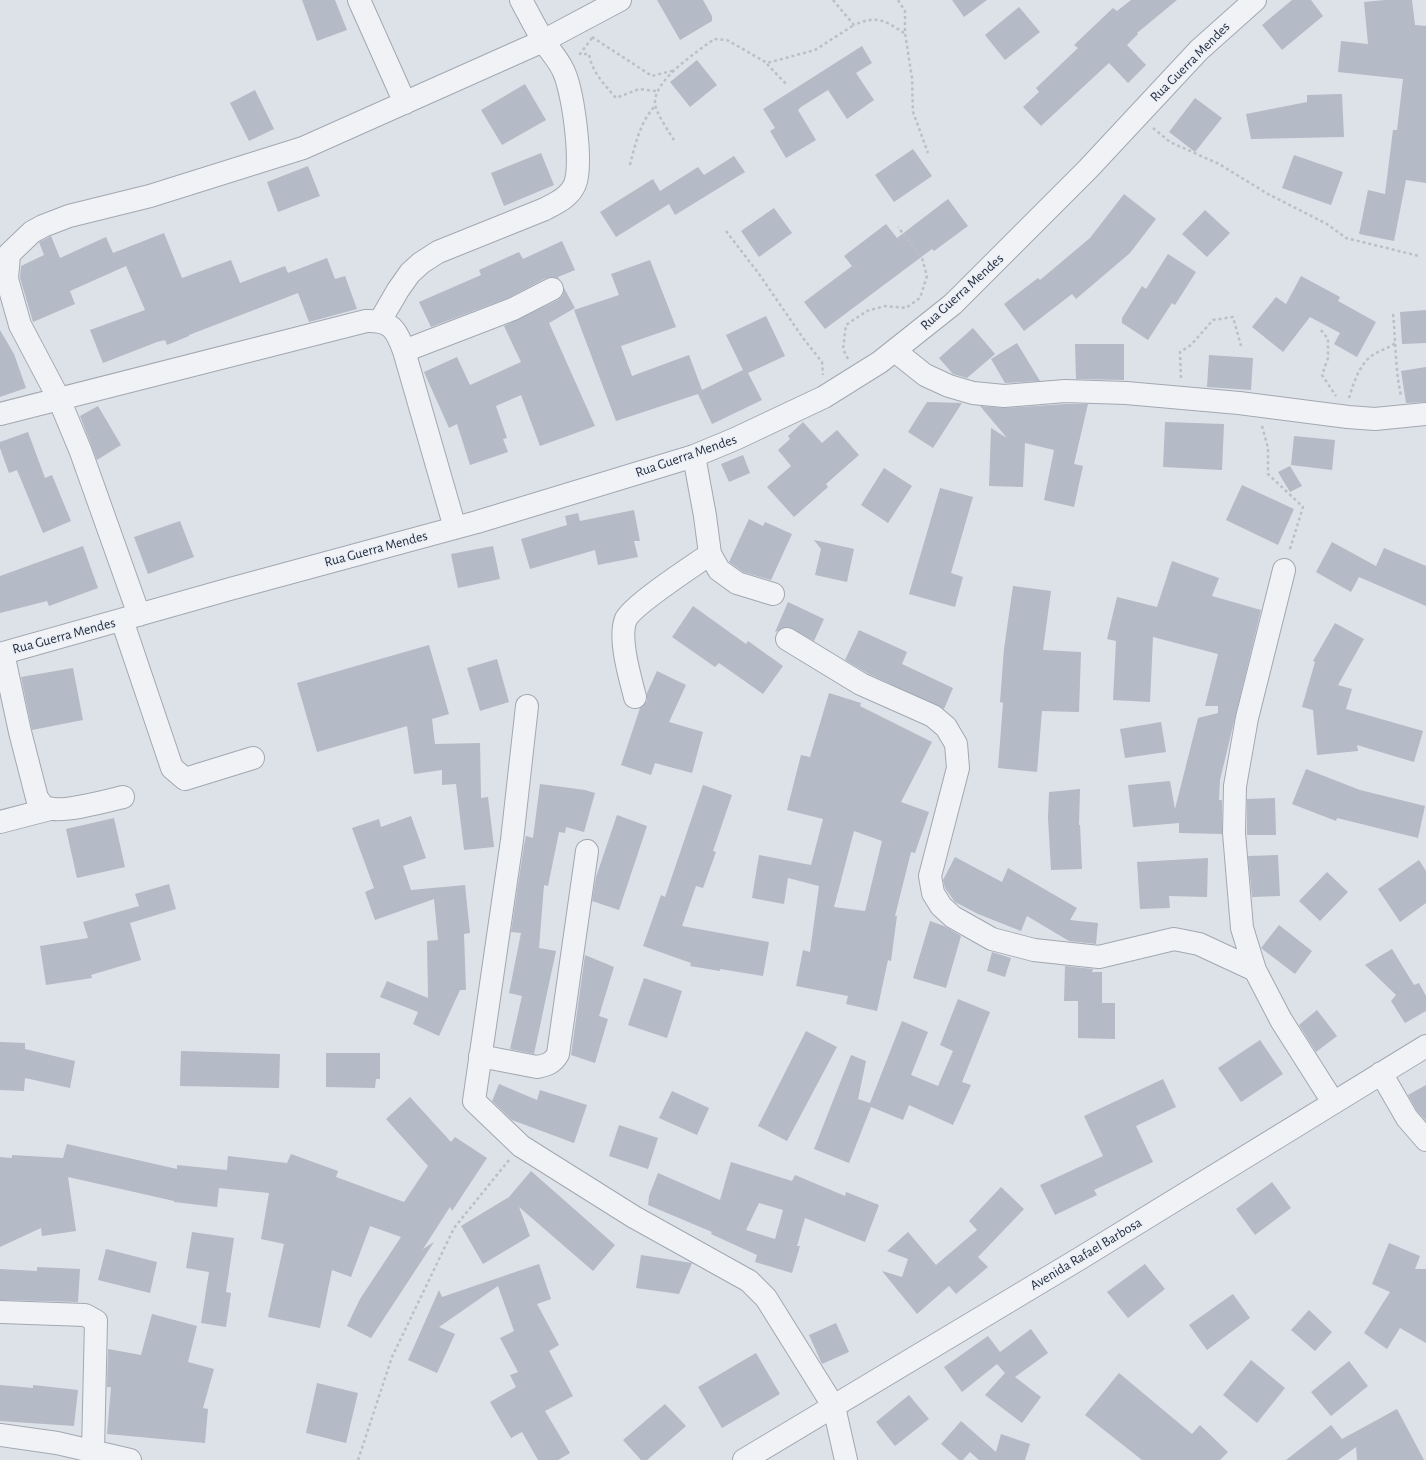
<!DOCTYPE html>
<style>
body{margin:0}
canvas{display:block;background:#dde1e8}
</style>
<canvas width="1426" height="1460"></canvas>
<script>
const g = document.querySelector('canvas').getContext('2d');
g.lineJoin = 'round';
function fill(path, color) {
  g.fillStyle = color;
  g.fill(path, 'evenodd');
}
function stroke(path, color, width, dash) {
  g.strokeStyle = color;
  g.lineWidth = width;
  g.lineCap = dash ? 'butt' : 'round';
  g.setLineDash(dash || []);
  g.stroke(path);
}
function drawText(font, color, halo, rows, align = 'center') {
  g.font = font + ' "Alegreya Sans",sans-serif';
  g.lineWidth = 3.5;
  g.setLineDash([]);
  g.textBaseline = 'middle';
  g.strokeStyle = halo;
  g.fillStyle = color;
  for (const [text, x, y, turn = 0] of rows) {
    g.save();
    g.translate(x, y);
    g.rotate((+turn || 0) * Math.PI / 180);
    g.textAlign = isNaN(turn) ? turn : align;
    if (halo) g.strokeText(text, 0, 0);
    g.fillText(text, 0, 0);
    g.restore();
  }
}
const building = new Path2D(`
 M 302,0 L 335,0 L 347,30 L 317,41 Z
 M 657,0 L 703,0 L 712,16 L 712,21 L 680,40 Z
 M 952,0 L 987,0 L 964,17 Z
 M 1131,0 L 1177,0 L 1137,33 L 1138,34 L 1127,45 L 1146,65 L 1128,83 L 1109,63 L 1041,126 L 1023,107 L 1039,92 L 1036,88 L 1078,48 L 1074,45 L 1113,8 L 1117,11 Z
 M 1292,0 L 1311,0 L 1323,16 L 1282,50 L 1262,25 Z
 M 1385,0 L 1412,0 L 1415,25 L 1426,26 L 1426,183 L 1406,180 L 1394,241 L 1359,234 L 1368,190 L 1385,194 L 1393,130 L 1397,130 L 1403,79 L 1338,72 L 1341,41 L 1368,44 L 1364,2 Z
 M 1019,7 L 1040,32 L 1005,60 L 985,35 Z
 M 862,46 L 872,63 L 856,73 L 874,100 L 847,119 L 828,90 L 801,107 L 798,110 L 816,140 L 786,158 L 770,131 L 775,128 L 763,109 Z
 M 697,60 L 717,85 L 690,107 L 670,82 Z
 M 525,84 L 546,120 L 502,145 L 481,110 Z
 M 255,90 L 274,129 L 249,141 L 230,103 Z
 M 1342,94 L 1344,137 L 1251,139 L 1246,114 L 1307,102 L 1307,95 Z
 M 1195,98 L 1222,118 L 1195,152 L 1169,132 Z
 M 913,149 L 932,176 L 894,202 L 875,175 Z
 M 541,153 L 554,185 L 504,206 L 491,173 Z
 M 1294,155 L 1343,172 L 1331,205 L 1282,188 Z
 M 734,156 L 745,172 L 675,215 L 669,204 L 616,237 L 600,212 L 653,179 L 660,191 L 698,167 L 704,175 Z
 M 308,166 L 320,196 L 278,212 L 267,182 Z
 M 1124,194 L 1156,219 L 1130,253 L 1076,299 L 1072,294 L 1024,331 L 1004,304 L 1038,278 L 1040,280 L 1090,238 Z
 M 948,199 L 968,226 L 934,251 L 932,249 L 825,329 L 804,302 L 852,266 L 844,256 L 886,224 L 897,238 Z
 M 774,208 L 792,233 L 759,257 L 741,231 Z
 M 1205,210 L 1230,233 L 1207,257 L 1182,234 Z
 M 164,233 L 182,278 L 231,260 L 240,283 L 285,266 L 288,273 L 327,258 L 335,279 L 345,276 L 357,309 L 309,322 L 298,293 L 189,335 L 189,336 L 167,345 L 165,340 L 157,342 L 103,363 L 90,330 L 145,310 L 126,266 L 70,291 L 75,304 L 33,322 L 20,278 L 21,266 L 44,255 L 39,242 L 51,236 L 60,258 L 106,237 L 113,253 Z
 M 562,241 L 575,270 L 558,277 L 559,279 L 553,277 L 546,278 L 508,298 L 431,327 L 419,302 L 481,275 L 479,270 L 519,252 L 523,259 Z
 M 1168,254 L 1196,272 L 1175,305 L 1172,303 L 1148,340 L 1122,323 L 1122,318 L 1142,286 L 1146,289 Z
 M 650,260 L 676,327 L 621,346 L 632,376 L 689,355 L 702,390 L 743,370 L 726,335 L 766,316 L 785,356 L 748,373 L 762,400 L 712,424 L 698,394 L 616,421 L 574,310 L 619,295 L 611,274 Z
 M 1301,276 L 1340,297 L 1338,301 L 1376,322 L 1357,357 L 1334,344 L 1340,333 L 1310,317 L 1283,352 L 1252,327 L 1276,297 L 1286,304 Z
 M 564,288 L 575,308 L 549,323 L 595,426 L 540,446 L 521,395 L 496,406 L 507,438 L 503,439 L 508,452 L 470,465 L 457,424 L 449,428 L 424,372 L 457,357 L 470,385 L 521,362 L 504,326 L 558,300 L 563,295 Z
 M 1426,310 L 1426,343 L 1402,344 L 1400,312 Z
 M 973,328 L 995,354 L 967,378 L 953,374 L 939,358 Z
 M 0,330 L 14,354 L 26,388 L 0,397 Z
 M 1017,343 L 1040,381 L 1005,383 L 991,359 Z
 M 1075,344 L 1124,344 L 1124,380 L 1076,379 Z
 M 1209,355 L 1253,358 L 1251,390 L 1207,387 Z
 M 1426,367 L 1426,402 L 1406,403 L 1401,371 Z
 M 927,402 L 962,403 L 933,448 L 908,432 Z
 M 1065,404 L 1088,404 L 1074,464 L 1083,466 L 1074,507 L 1044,500 L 1054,450 L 1025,443 L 1023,487 L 989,486 L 991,428 L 1007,438 L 980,406 L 1005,408 Z
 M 98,406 L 121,445 L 97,460 L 80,416 Z
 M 803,422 L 822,443 L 837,430 L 859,455 L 826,484 L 828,487 L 794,517 L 767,487 L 791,466 L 778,450 L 790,439 L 788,436 Z
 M 1165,422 L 1224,424 L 1222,470 L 1163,467 Z
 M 28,432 L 45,478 L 52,475 L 71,521 L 43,533 L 17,470 L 9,473 L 0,448 L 0,442 Z
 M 1294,436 L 1335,440 L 1332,470 L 1291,465 Z
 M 743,455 L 750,473 L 729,482 L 721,464 Z
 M 1290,466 L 1302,486 L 1290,492 L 1278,472 Z
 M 884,468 L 912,486 L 888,523 L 861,505 Z
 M 1242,485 L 1294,509 L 1278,545 L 1226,520 Z
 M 940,488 L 973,497 L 951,573 L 963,577 L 955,607 L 909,594 Z
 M 634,510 L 640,541 L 634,541 L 638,557 L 598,565 L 595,550 L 530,569 L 521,539 L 567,525 L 565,516 L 578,513 L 580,521 Z
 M 749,519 L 763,526 L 765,522 L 792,534 L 771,580 L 743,572 L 729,562 Z
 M 180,521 L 194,557 L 148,574 L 134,537 Z
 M 814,540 L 854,549 L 847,582 L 815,575 L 821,549 Z
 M 1332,542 L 1376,566 L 1384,548 L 1426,566 L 1426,606 L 1359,577 L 1351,592 L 1316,572 Z
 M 83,546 L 98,588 L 49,606 L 47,601 L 0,613 L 0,576 Z
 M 493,546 L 500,579 L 458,588 L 451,554 Z
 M 1172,561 L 1219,578 L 1212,596 L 1261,610 L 1220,780 L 1219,800 L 1222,800 L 1222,834 L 1179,833 L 1179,823 L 1133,827 L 1128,785 L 1170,781 L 1175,809 L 1198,718 L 1218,713 L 1218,706 L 1205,706 L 1218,654 L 1153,637 L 1150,702 L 1113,700 L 1116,641 L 1107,639 L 1117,597 L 1157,607 Z
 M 1013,586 L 1051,591 L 1043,650 L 1081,652 L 1079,712 L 1042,711 L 1037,772 L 998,768 L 1003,703 L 1000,702 L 1004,649 Z
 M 788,602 L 824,619 L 814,641 L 788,627 L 775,632 Z
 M 693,606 L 746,644 L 748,641 L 783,666 L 763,694 L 719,663 L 715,667 L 672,637 Z
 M 1335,623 L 1364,639 L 1338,685 L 1352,689 L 1346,709 L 1423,731 L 1414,762 L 1357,745 L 1358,751 L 1317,755 L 1313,710 L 1302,707 L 1315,662 L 1313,661 Z
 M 859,630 L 907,652 L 902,664 L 953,688 L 944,709 L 867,673 L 845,660 Z
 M 429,645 L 449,714 L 432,719 L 435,744 L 480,743 L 481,798 L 488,797 L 494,847 L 464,850 L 456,784 L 442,785 L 442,770 L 414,774 L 407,726 L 317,752 L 297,683 Z
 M 497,659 L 509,702 L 480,711 L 467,668 Z
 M 73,668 L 83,720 L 32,730 L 21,677 Z
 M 657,671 L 686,685 L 669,722 L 703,732 L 692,773 L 655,763 L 651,775 L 621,765 L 640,708 L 647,701 L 647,693 Z
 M 829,693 L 861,703 L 860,706 L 932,742 L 901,802 L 929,812 L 915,853 L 911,852 L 895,916 L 897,916 L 891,961 L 888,960 L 877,1011 L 846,1004 L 848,996 L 796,986 L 803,950 L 810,952 L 819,886 L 788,878 L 784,904 L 752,898 L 759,855 L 811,865 L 823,819 L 787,810 L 801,755 L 810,757 ZM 854,831 L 882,841 L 865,911 L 834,907 Z
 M 1161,722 L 1166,752 L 1125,758 L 1120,729 Z
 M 1306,769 L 1360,790 L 1425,806 L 1418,838 L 1337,818 L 1336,821 L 1292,804 Z
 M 540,784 L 585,790 L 595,793 L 584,832 L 566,827 L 565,833 L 559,832 L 548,886 L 544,885 L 539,948 L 556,951 L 534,1054 L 510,1049 L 522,996 L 509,993 L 521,933 L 511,932 L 524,845 L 526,836 L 533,838 Z
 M 703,785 L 732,795 L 713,851 L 716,852 L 703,888 L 696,886 L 682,926 L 769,942 L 763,976 L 720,969 L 720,971 L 690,966 L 691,963 L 643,946 L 661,895 L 665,897 Z
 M 1080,789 L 1079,825 L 1080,825 L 1082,869 L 1051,870 L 1048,818 L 1049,792 Z
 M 1275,798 L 1276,835 L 1247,835 L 1247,799 Z
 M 617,815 L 647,826 L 619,910 L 592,901 L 596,877 Z
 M 411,816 L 426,858 L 403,866 L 411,890 L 465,885 L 470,933 L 464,934 L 466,990 L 460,990 L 439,1036 L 413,1024 L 418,1012 L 380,997 L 387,981 L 428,998 L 427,941 L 438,940 L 434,899 L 375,920 L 365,892 L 374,888 L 352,828 L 379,819 L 381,827 Z
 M 114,818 L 125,867 L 77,878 L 66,829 Z
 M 1278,855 L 1280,896 L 1252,897 L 1248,856 Z
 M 955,857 L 1002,882 L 1008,868 L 1077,908 L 1070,920 L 1098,923 L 1096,944 L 1069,941 L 1027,916 L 1021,931 L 978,914 L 955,902 L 945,888 L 943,880 Z
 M 1208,858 L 1207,897 L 1169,896 L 1170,908 L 1140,909 L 1137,862 Z
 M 1419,860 L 1426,871 L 1426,903 L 1400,922 L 1378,889 Z
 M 1327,872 L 1348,892 L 1320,921 L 1299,901 Z
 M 169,884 L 176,909 L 130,923 L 141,960 L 91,975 L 92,978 L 46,985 L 40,946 L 88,938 L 83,922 L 139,906 L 135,894 Z
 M 930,921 L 944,926 L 961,936 L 946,988 L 913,978 Z
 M 1279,925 L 1312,951 L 1295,974 L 1261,948 Z
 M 1392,949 L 1414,985 L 1419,983 L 1426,996 L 1426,1011 L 1405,1023 L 1391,1001 L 1396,995 L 1365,965 Z
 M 992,952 L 1011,958 L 1005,977 L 987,971 Z
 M 585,955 L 614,967 L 599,1016 L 608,1019 L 595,1063 L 571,1055 Z
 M 1065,966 L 1093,969 L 1092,972 L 1102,972 L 1102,1003 L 1115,1003 L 1115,1039 L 1078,1038 L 1078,1001 L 1064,1001 Z
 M 644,978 L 682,991 L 667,1038 L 628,1025 Z
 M 958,999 L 990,1012 L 962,1082 L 971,1085 L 953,1125 L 909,1105 L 903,1120 L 871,1107 L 849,1163 L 814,1149 L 851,1055 L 866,1061 L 858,1099 L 870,1103 L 902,1021 L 928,1032 L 911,1075 L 938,1086 L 953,1051 L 940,1045 Z
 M 1317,1010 L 1337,1036 L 1316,1052 L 1299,1025 Z
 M 806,1031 L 837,1047 L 787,1141 L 758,1126 Z
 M 1260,1040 L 1283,1074 L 1241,1102 L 1218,1068 Z
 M 0,1042 L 25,1043 L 25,1049 L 75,1061 L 70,1088 L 25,1078 L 24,1091 L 0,1090 Z
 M 181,1051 L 280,1054 L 279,1088 L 180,1086 Z
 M 326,1053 L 380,1053 L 380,1079 L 376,1079 L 375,1088 L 326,1087 Z
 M 1163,1079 L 1176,1107 L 1136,1126 L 1153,1162 L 1094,1190 L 1097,1195 L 1055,1215 L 1040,1185 L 1103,1156 L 1084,1116 Z
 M 499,1084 L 537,1100 L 540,1090 L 587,1105 L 574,1143 L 512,1120 L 492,1101 Z
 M 1426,1085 L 1426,1121 L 1417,1111 L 1408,1095 Z
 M 672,1091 L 709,1108 L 697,1135 L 659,1118 Z
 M 410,1097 L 451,1142 L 455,1137 L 487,1158 L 452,1211 L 450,1207 L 423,1249 L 434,1242 L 371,1338 L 347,1326 L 360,1299 L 401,1237 L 370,1226 L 351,1277 L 332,1270 L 320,1328 L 268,1317 L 284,1244 L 261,1239 L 269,1193 L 219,1188 L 217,1207 L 174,1202 L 174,1201 L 68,1177 L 76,1231 L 42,1236 L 41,1228 L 0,1247 L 0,1157 L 12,1158 L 12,1155 L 63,1158 L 67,1144 L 177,1169 L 177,1165 L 227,1170 L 228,1156 L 287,1163 L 291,1154 L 338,1171 L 336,1177 L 404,1202 L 428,1166 L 386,1119 Z
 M 619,1125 L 658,1138 L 648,1169 L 609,1156 Z
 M 731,1162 L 792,1181 L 795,1175 L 845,1196 L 846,1192 L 879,1205 L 865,1242 L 805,1218 L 797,1246 L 800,1246 L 792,1273 L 755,1262 L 757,1255 L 711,1234 L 712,1232 L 648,1205 L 649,1196 L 658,1173 L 720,1200 ZM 759,1203 L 783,1210 L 775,1239 L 746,1230 Z
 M 531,1171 L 615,1245 L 593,1271 L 519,1207 L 530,1236 L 483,1264 L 461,1226 L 509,1197 Z
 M 1272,1182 L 1291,1208 L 1255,1235 L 1236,1209 Z
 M 1001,1187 L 1024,1209 L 978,1257 L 988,1267 L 956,1294 L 949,1286 L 917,1314 L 882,1271 L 902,1277 L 908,1259 L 887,1251 L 908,1232 L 936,1265 L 977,1230 L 969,1221 Z
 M 192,1232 L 234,1238 L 226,1292 L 231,1293 L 226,1327 L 201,1323 L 209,1272 L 186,1268 Z
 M 1389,1243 L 1420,1256 L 1415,1269 L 1426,1269 L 1426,1343 L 1400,1328 L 1387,1349 L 1364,1333 L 1390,1292 L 1372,1284 Z
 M 106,1249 L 157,1262 L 150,1293 L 98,1280 Z
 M 641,1255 L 692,1263 L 679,1294 L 636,1288 Z
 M 539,1264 L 551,1299 L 537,1304 L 559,1345 L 549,1351 L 573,1396 L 545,1411 L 570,1453 L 558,1460 L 538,1460 L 522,1432 L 511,1438 L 490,1402 L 516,1387 L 510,1375 L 518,1372 L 500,1338 L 514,1331 L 498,1286 L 439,1327 L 455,1334 L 437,1373 L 408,1360 L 439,1290 L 442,1297 Z
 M 1145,1264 L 1165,1289 L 1128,1318 L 1107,1292 Z
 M 37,1267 L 80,1269 L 78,1302 L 0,1300 L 0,1269 L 37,1271 Z
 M 1233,1294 L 1250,1318 L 1207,1350 L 1189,1325 Z
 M 1309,1310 L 1332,1332 L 1315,1351 L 1291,1330 Z
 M 152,1314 L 197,1326 L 188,1362 L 214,1369 L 203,1408 L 208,1409 L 205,1443 L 107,1434 L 111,1387 L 107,1387 L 108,1349 L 141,1355 Z
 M 836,1323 L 849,1352 L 822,1364 L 809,1335 Z
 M 1031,1329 L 1048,1353 L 1015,1377 L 1041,1397 L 1022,1423 L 985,1395 L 1005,1373 L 997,1364 L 962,1392 L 944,1367 L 988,1336 L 1000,1352 Z
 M 756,1353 L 780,1394 L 722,1428 L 698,1387 Z
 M 1251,1360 L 1285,1388 L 1257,1423 L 1223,1395 Z
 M 1349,1361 L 1368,1386 L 1331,1416 L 1311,1392 Z
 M 1119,1373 L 1192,1434 L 1200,1425 L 1228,1452 L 1220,1460 L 1142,1460 L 1085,1415 Z
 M 317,1383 L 358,1393 L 346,1443 L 306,1433 Z
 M 0,1385 L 33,1388 L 33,1385 L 78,1390 L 74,1426 L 0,1421 Z
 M 909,1395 L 929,1419 L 895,1446 L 876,1422 Z
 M 665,1404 L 686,1426 L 647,1460 L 641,1460 L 623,1440 Z
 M 1397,1409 L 1424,1460 L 1357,1460 L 1356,1447 L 1338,1460 L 1286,1460 L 1331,1425 L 1342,1439 Z
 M 961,1421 L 996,1452 L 1001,1434 L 1030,1444 L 1025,1460 L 979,1460 L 970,1452 L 963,1460 L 959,1460 L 941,1444 Z`);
const path = new Path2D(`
 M 833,0 L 854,25 C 877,15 884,20 904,33
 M 898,0 L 905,11 L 905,33 L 912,78 L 913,112 L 928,153
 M 592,37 L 652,76 L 675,70
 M 592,38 L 580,54 L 589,54 C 592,72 604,84 616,98 L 639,89 L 656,91
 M 767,64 L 786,84
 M 1153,128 L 1170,142 L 1219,164 L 1268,194 L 1327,224 L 1346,238 L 1419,256
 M 674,140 C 669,132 656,113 655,104 C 653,80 696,53 714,39 L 727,40 L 767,63 L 815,50 L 854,25
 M 630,165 C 635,145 640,122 655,106
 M 726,231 L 759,274 L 803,338 L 822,362 L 823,375
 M 1393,314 C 1396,342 1395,369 1401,396
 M 1321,330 L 1328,339 L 1328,358 L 1322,375 L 1336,396
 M 848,359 L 843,349 L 846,325 L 867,311 L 885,306 L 906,308 L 920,298 L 927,276 L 922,258 L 898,227
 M 1181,378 L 1180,352 L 1191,345 L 1213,320 L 1233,317 L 1241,346
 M 1349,398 C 1353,385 1358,368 1369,358 C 1376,351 1387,350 1396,342
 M 1262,426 L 1268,448 L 1268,474 L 1303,507 L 1289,552
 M 358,1460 L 392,1357 L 454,1228 L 509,1160`);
const minor = new Path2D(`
 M 359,0 L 405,103
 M 380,321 L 398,290 L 410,273 L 421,263 L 438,252 L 545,209 C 556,203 570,197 575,184 C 583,164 573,87 562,68 C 557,58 549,50 543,40 C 535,27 528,13 521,0
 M 404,351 L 513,309 L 552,289
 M 895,351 L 925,375 L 949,386 L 973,393 L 1004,396 L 1065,391 L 1126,393 L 1239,403 L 1348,417 L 1375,419 L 1426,414
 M 0,414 L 366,321 C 391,320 396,329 404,351 L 455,528
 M 694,456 L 705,516 L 710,554 L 719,570 L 737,583 L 773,594
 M 139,615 L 81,452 L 59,399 L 20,325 L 7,279 L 9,254 L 32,232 L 43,226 L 69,216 L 150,196 L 303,148 L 543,41 L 620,0
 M 122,620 L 172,768 L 185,779 L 253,758
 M 787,639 L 861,684 L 933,716 L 946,727 L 956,744 L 958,768 L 930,876 L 933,893 L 941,906 L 953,917 L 992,939 L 1034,950 L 1099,957 L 1174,939 L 1199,944 L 1255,970 L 1281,1020 L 1333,1102
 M 3,653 L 20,732 L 37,798 C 40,802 43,807 48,808 C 63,813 107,801 123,797
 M 0,654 L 230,589 L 477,522 L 694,456 L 735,439 L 824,397 L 880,362 L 953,304 L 1088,169 L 1199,50 L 1255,0
 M 635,697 C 630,677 618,638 626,619 C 634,604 693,566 710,554
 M 527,706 L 512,840 L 474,1101 L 521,1146 L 634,1217 L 749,1281 L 766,1298 L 834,1407 L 846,1460
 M 0,822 L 50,809
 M 1255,970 L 1242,928 L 1234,833 L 1235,786 L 1247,718 L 1284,570
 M 480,1056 L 537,1067 C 547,1065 553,1063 558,1054 L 587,851
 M 1381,1073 L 1407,1118 L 1426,1140
 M 0,1312 L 85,1315 L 96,1321 L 93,1451
 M 0,1435 L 57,1443 L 130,1460
 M 744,1460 L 1079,1259 L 1426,1046`);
const streetNames = [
 ["Rua Guerra Mendes",1190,62,-45],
 ["Rua Guerra Mendes",962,292,-42],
 ["Rua Guerra Mendes",686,456,-19],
 ["Rua Guerra Mendes",376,549,-15],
 ["Rua Guerra Mendes",64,636,-15],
 ["Avenida Rafael Barbosa",1086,1254,-31]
];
fill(building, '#b4bac6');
stroke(minor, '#a2a8b2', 24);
stroke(path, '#bbbfc7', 2.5, [3, 3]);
stroke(minor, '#f0f2f6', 22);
drawText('14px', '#252f40', '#ecf0f6', streetNames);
</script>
